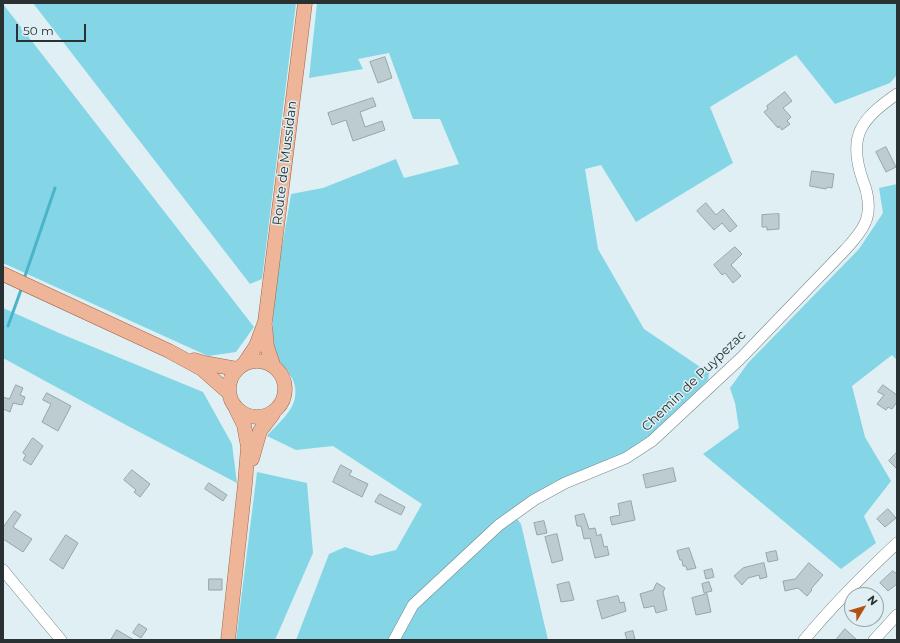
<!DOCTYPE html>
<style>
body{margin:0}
#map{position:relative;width:900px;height:643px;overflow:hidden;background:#dfeff3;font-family:Montserrat,sans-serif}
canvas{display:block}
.frame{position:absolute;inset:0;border:4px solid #2a3132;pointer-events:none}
.north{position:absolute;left:844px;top:587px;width:40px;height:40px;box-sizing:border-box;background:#dfeff3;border:1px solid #97a3a6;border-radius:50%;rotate:52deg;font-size:11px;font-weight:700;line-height:16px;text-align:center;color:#2a3132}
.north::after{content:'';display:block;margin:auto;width:14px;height:18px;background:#b35115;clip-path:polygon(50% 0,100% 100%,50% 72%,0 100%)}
.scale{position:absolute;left:16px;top:24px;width:70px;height:18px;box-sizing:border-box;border:2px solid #2a3132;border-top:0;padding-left:5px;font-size:12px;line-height:14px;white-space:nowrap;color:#2a3132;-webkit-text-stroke:3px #dfeff3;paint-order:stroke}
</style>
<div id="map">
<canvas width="900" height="643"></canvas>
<div class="frame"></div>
<div class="north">N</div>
<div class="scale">50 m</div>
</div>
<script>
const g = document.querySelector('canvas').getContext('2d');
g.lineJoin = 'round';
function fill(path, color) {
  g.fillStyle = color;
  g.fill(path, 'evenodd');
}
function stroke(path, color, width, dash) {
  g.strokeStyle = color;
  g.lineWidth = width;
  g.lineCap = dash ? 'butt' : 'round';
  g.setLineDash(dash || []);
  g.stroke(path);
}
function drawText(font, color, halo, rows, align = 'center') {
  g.font = font + ' Montserrat,sans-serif';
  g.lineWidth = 3;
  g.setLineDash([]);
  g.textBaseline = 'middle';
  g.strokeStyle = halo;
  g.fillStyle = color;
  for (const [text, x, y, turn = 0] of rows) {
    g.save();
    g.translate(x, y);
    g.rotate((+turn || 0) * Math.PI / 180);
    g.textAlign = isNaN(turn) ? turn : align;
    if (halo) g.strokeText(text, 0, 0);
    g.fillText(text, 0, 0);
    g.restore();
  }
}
const green = new Path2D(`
 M 33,3 L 296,3 L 262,279 L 250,284 Z
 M 317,3 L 897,3 L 897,75 L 890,83 L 835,104 L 796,55 L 710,107 L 733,163 L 636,222 L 601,165 L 585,169 L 598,249 L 644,329 L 709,373 L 708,380 L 656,431 L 624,453 L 554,482 L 511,511 L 521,524 L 548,640 L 296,640 L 329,554 L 345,547 L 371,556 L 396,550 L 422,504 L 333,446 L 296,450 L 267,436 C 277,424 293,412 295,397 C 299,373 276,367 274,348 C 269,302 284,241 291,194 L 323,188 L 396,159 L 404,178 L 459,164 L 440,119 L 413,119 L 389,53 L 358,59 L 363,69 L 309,78 Z
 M 3,4 L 254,327 L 236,352 L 208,356 L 3,263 Z
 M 897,184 L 897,360 L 892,355 L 852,386 L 865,437 L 891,481 L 864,516 L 876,543 L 841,569 L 703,454 L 739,428 L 735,403 L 730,388 L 748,363 L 859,249 L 883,213 L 879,188 Z
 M 3,308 L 59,333 L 203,392 L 232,444 L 237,483 L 126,425 L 3,358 Z
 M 257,472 L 307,483 L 313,553 L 275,640 L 236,640 Z`);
const stream = new Path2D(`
 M 24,279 L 55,188
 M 8,326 L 22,287`);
const building = new Path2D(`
 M 385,57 L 392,78 L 378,83 L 370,62 Z
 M 785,92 L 792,101 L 783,108 L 791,117 L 787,121 L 790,124 L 782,130 L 779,126 L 778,128 L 764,112 L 768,109 L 767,106 Z
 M 373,98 L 376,106 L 360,112 L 365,127 L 382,121 L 385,130 L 353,141 L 346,120 L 332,125 L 328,113 Z
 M 886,147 L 896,167 L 886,172 L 876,152 Z
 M 812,171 L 834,174 L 832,188 L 827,187 L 826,189 L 810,186 Z
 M 706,203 L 716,215 L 723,209 L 737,226 L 730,232 L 722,223 L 714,230 L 697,211 Z
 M 779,214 L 779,229 L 767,230 L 767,227 L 762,227 L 762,215 Z
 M 735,247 L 742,254 L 731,265 L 741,276 L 733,283 L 725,273 L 722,275 L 714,265 Z
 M 16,385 L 23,388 L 20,395 L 25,397 L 22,405 L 13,403 L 10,412 L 3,409 L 3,397 L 9,399 Z
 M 883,385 L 897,395 L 897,402 L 892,409 L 888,407 L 886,410 L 877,404 L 884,395 L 878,392 Z
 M 47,393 L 71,406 L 58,431 L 42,422 L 51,404 L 43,400 Z
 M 33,438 L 43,446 L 31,465 L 23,460 L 26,455 L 23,453 Z
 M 897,452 L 897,469 L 889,461 Z
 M 341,465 L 352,471 L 349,475 L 368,484 L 362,497 L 333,482 Z
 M 673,468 L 676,481 L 646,488 L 643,475 Z
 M 132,470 L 150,484 L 140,497 L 134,492 L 136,490 L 124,480 Z
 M 209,483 L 227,495 L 223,501 L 205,489 Z
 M 380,494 L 405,507 L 401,515 L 375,502 Z
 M 631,501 L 635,520 L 612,525 L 610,517 L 620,515 L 618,504 Z
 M 888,509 L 896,518 L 885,527 L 877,519 Z
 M 15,511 L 21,515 L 13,527 L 32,539 L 23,552 L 3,539 L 3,528 Z
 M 584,514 L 589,529 L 595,528 L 597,536 L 601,534 L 604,547 L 607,546 L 609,555 L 595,558 L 590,538 L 584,539 L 581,526 L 577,526 L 575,516 Z
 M 544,521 L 547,533 L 537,535 L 534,523 Z
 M 557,534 L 563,560 L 552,563 L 545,537 Z
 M 66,535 L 78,543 L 63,569 L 50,560 Z
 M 689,548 L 696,568 L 687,570 L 686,566 L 683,566 L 682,560 L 680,560 L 677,551 Z
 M 776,551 L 778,560 L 768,562 L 766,553 Z
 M 764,563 L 767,577 L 760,579 L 759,575 L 748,578 L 742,585 L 734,576 L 743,568 Z
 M 809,563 L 823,575 L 811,589 L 812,590 L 807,596 L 798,588 L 785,591 L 783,581 L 795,579 Z
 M 712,569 L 714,577 L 706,579 L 704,571 Z
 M 893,571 L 897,574 L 897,584 L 888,591 L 880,583 Z
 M 209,579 L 222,579 L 222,590 L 209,590 Z
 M 569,582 L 574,600 L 561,602 L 557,585 Z
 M 709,582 L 712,591 L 704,593 L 702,584 Z
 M 657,583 L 665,588 L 663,592 L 667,610 L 656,613 L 654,606 L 644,608 L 640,594 L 653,590 Z
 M 707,594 L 711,612 L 696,615 L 692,598 Z
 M 618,596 L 620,603 L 624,602 L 626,611 L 602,619 L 597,601 Z
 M 139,624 L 147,629 L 141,638 L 133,633 Z
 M 845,629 L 857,640 L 836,640 Z
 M 117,630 L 134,640 L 111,640 Z
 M 633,631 L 635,640 L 627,640 L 625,633 Z`);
const minor = new Path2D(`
 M 3,570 L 61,640
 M 394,640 L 413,605 L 499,525 L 534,500 L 565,483 L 626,458 L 652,441 L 741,358 L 845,250 C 852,242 861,233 865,223 C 871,210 868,193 863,181 C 847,136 861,119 897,94
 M 804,640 C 833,605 864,574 897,543
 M 874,640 L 897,615`);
const major = new Path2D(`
 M 3,274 L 169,351 L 202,369 L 229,393
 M 265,326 L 267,347 L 274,367
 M 194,360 L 204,363 L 237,369
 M229 389a28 28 0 1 1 56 0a28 28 0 1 1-56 0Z
 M 244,364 L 256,346 L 265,322 L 305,3
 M 252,459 L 260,431 L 273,414
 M 228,640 L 245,484 L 248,447 L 244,425 L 236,409`);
const streetNames = [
 ["Route de Mussidan",285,163,-83],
 ["Chemin de Puypezac",694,381,-44]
];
fill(green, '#84d6e7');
stroke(stream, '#4ab5ca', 3);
fill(building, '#bcccd0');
stroke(building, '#96a5a9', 1);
stroke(minor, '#77868a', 12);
stroke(major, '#a26647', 15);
stroke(minor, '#fff', 11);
stroke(major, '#eeb598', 14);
drawText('13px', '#2a3132', '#dfeff3', streetNames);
</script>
